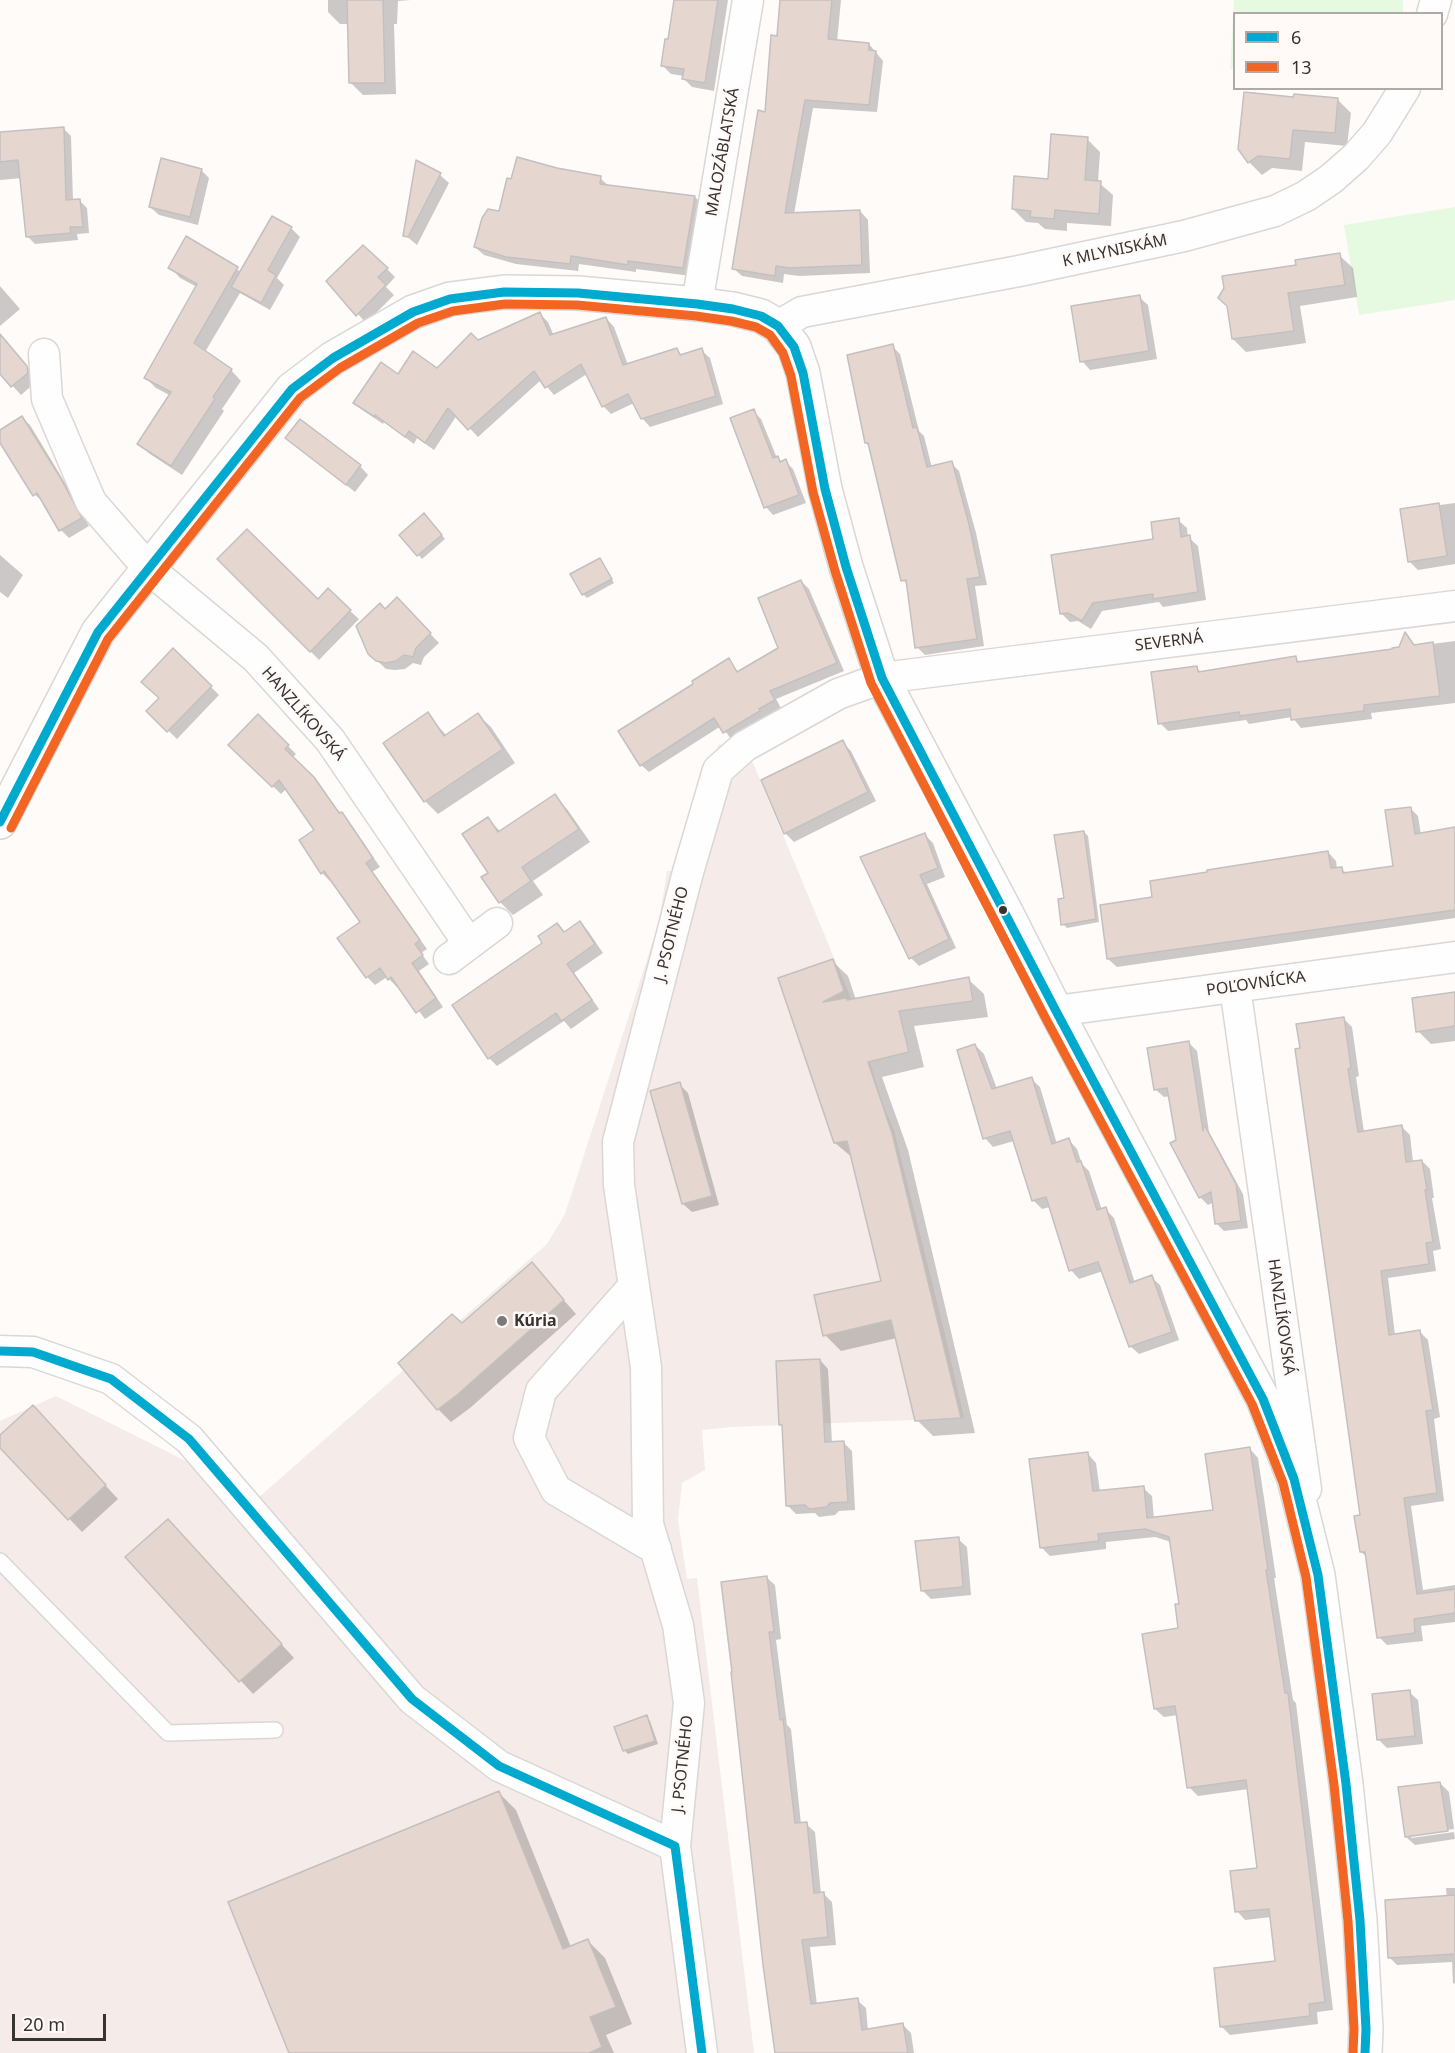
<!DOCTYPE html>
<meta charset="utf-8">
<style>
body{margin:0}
#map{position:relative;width:1455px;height:2053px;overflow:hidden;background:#fefbf9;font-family:"Noto Sans",sans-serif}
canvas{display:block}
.legend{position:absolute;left:1233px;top:12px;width:210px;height:78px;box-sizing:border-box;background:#fffaf8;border:2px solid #afaaa8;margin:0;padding:8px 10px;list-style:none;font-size:18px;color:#373331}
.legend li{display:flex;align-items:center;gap:12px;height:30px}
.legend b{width:30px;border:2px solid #afaaa8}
.scale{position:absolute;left:12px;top:2014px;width:94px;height:27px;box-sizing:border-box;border:3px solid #373331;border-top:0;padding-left:8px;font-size:18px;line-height:21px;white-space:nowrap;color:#373331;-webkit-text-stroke:4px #fffaf8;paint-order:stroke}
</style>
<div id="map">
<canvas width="1455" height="2053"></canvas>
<ul class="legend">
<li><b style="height:8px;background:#00a9ce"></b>6</li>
<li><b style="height:8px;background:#f26522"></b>13</li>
</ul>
<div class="scale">20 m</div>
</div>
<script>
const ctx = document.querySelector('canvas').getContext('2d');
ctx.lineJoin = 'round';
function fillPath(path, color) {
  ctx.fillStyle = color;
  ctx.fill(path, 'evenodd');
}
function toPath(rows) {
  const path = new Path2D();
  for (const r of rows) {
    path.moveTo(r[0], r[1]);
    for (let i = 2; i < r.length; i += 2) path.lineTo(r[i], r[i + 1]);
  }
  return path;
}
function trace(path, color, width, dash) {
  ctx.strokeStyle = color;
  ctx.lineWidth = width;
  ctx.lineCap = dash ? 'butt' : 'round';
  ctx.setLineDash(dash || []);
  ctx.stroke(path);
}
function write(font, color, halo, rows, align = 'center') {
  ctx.font = font + ' "Noto Sans",sans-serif';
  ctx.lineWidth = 5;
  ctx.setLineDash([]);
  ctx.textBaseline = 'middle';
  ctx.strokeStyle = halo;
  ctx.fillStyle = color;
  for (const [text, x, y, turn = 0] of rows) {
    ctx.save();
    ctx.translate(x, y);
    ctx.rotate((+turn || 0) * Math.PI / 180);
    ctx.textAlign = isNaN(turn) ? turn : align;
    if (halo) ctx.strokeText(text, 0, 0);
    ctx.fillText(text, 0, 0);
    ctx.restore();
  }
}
const built = toPath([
 [719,744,753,763,850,996,883,1105,894,1130,945,1334,964,1418,732,1427,702,1430,705,1470,682,1483,678,1520,687,1579,697,1578,754,2053,0,2053,0,1421,56,1396,188,1462,250,1505,547,1244,565,1214,659,922,667,871,672,871]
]);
const green = toPath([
 [1234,0,1403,0,1403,13,1234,14,1234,69,1230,69],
 [1455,207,1455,300,1359,315,1344,225]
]);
const shadow = toPath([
 [328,0,411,0,398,1,397,24,394,24,396,94,363,95,351,83,349,24,340,24,328,12],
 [676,0,728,0,714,91,692,87,684,79,684,76,671,74,662,65,669,41],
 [781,0,841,0,837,42,869,44,883,61,877,112,813,108,794,214,860,211,868,220,870,273,799,276,784,274,783,283,742,276,733,268,767,113],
 [1294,99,1338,100,1351,113,1347,146,1305,142,1302,171,1272,168,1262,175,1249,162],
 [64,129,71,136,73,201,79,200,87,208,89,233,77,234,78,240,35,244,27,236,22,178,0,180,0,133],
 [1087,139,1100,152,1098,182,1113,195,1111,226,1067,223,1067,231,1045,229,1038,223,1026,222,1013,209,1049,180],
 [417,163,440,175,449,183,417,245,405,235],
 [201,170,209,178,198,225,159,215,150,207],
 [600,178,609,186,695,197,703,205,691,276,636,269,636,272,579,264,578,271,516,264,484,255,475,247,500,213],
 [291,228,300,237,277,278,284,285,270,310,240,293,205,352,231,370,241,381,222,409,224,411,182,475,150,454,139,444,171,396,156,388,145,377,197,287,180,278,170,267,186,238,241,272],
 [1339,255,1353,268,1357,297,1300,306,1306,343,1246,352,1233,339,1297,266],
 [387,269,395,277,386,287,394,295,366,323,328,281],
 [0,286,20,309,0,326],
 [1139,297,1148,305,1157,359,1090,370,1082,361],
 [540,314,548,322,554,336,606,318,614,327,628,365,677,350,682,355,701,350,710,358,723,404,650,427,642,418,634,403,611,414,603,406,587,374,554,395,541,380,478,437,457,415,434,450,417,438,414,444,384,422,383,424,364,411,355,403,398,376,437,370,478,341],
 [0,334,35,376,36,382,21,395,0,372],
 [892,346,900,354,919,431,924,436,932,468,951,463,959,471,976,533,987,585,975,586,984,646,925,655,917,647,908,585,903,580,870,447,866,443],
 [753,411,761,419,777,458,782,462,785,461,793,469,806,503,773,515,766,507,732,419],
 [22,418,30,425,67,486,89,526,69,538,61,530,44,502,35,495,0,441,0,432],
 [287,438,360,466,368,475,355,492],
 [1455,503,1455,564,1418,570,1409,561,1402,510],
 [428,519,445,539,422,559,401,535],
 [1178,520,1187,528,1188,537,1198,546,1206,600,1163,607,1159,602,1102,611,1091,629,1078,621,1070,622,1061,613],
 [0,555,23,575,8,598,0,592],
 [219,559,318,601,328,591,359,619,319,660],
 [600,560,614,583,587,598,583,594],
 [801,581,809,589,844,671,776,699,781,708,732,740,721,726,649,772,641,765,695,684,729,660,739,673,780,648],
 [397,599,439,643,424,657,421,665,413,663,405,669,395,670,386,669,369,653,385,611],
 [1406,635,1416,646,1455,641,1455,703,1371,713,1372,719,1301,728,1292,717,1249,724,1246,720,1168,731,1160,723,1197,668,1202,673,1296,658,1300,663,1400,648],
 [174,650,219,695,177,739,148,711,161,699],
 [427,714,447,736,478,715,491,727,515,763,438,814,425,801],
 [258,716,296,754,292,758,321,787,341,814,349,822,380,867,372,872,427,949,421,953,429,964,419,971,443,1007,425,1019,399,985,397,987,387,977,375,985,367,977,362,923,332,880,330,881,322,873,316,830,287,788,281,794,230,745],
 [842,742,851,751,876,801,794,842,785,833],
 [554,796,567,809,590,842,533,881,543,895,513,915,500,902,488,819,501,832],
 [1410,808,1418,816,1421,835,1455,829,1455,918,1117,967,1108,959,1154,898,1328,852,1336,861,1337,869,1342,869,1347,874,1395,867],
 [1084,832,1088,836,1099,922,1067,928,1063,924,1065,899],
 [925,835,933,843,945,877,927,884,956,948,919,966,911,958,862,858],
 [580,923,588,931,603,953,574,973,599,1009,571,1029,564,1021,497,1066,489,1058,544,943,557,925,565,933],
 [832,961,848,976,856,1000,968,979,984,994,988,1017,914,1026,924,1067,882,1077,908,1150,975,1433,933,1436,917,1420,897,1338,841,1351,825,1335,883,1282,853,1158,835,1143,780,979],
 [1455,994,1455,1041,1431,1044,1418,1031],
 [1344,1019,1352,1027,1359,1076,1356,1077,1364,1132,1402,1127,1410,1135,1413,1162,1422,1161,1430,1169,1434,1198,1432,1198,1441,1249,1433,1251,1436,1271,1388,1278,1395,1335,1420,1332,1428,1340,1440,1417,1434,1419,1444,1501,1411,1506,1423,1590,1455,1585,1455,1622,1421,1626,1423,1641,1387,1645,1379,1637,1368,1558,1361,1552],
 [1189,1043,1197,1051,1209,1132,1243,1194,1248,1228,1224,1231,1216,1223,1214,1202,1208,1205,1200,1197,1178,1141,1170,1096,1164,1097,1155,1089],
 [975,1045,984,1054,997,1089,1031,1079,1040,1087,1057,1144,1069,1140,1077,1149,1082,1164,1089,1171,1102,1210,1105,1209,1114,1218,1135,1283,1151,1277,1160,1285,1179,1340,1139,1354,1130,1346,1103,1271,1079,1279,1071,1270,1050,1207,1042,1209,1034,1201,1014,1141,993,1147,985,1138],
 [679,1084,688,1093,719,1205,692,1212,683,1204,652,1092],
 [532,1264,576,1314,470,1408,451,1422,438,1409,462,1325],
 [820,1360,828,1369,832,1443,843,1442,852,1451,855,1510,839,1511,835,1515,819,1517,815,1513,796,1514,788,1506,783,1428,781,1425],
 [45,1420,118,1499,82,1532,0,1446,0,1437],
 [1250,1449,1258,1458,1276,1578,1274,1578,1293,1700,1296,1703,1333,2010,1317,2012,1318,2024,1230,2035,1221,2026,1277,1962,1272,1917,1245,1920,1237,1911,1258,1870,1249,1789,1198,1796,1189,1787,1178,1715,1164,1717,1155,1709,1179,1629,1181,1605,1171,1542,1155,1537,1106,1542,1106,1549,1050,1556,1041,1547,1088,1454,1096,1463,1100,1492,1143,1488,1152,1496,1154,1519,1214,1511],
 [181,1534,294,1658,253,1694,127,1557],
 [958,1539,967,1547,971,1595,931,1599,922,1590],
 [766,1577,775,1585,781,1639,776,1640,787,1725,791,1729,801,1824,806,1824,815,1832,821,1894,823,1893,832,1902,836,1945,810,1947,817,2005,857,2000,866,2008,868,2031,903,2025,911,2033,914,2053,776,2053],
 [1409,1692,1418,1700,1423,1744,1387,1748,1378,1739],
 [646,1717,650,1721,658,1744,628,1754,624,1750],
 [1440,1783,1449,1792,1454,1829,1411,1835,1411,1838,1454,1832,1455,1839,1415,1845,1406,1837],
 [499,1793,516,1810,571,1947,588,1941,605,1958,632,2024,606,2035,614,2053,291,2053],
 [1446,1888,1455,1888,1455,1984,1453,1983,1452,1962,1397,1965,1389,1957,1447,1898]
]);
const building = toPath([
 [347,0,383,0,385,83,349,83,347,0],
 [674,0,718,0,705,83,682,79,684,69,661,66,665,39,668,39,674,0],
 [780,0,832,0,828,39,869,43,869,50,876,51,869,105,805,100,785,213,860,210,862,265,789,268,776,266,775,276,732,269,758,110,765,112,771,35,777,36,780,0],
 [1244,92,1293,97,1294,94,1338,98,1335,133,1293,130,1290,159,1258,156,1248,163,1238,149,1244,92],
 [64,127,66,200,80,199,83,227,70,227,71,233,26,237,18,160,0,162,0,132,64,127],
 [1051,134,1088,137,1085,180,1101,181,1099,214,1055,210,1054,219,1030,217,1031,211,1012,209,1014,176,1048,179,1051,134],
 [517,157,557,168,601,176,600,184,695,196,683,268,628,261,628,265,571,256,570,264,506,257,474,247,482,218,488,209,499,211,507,178,511,179,517,157],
 [161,158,202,169,190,217,149,207,161,158],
 [416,160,441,173,408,237,403,236,416,160],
 [272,216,292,227,268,270,276,275,261,303,231,287,272,216],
 [186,236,238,267,194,343,232,369,213,397,215,399,171,466,137,444,171,392,144,378,197,284,168,268,186,236],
 [363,245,388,268,378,277,386,285,356,316,326,281,363,245],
 [1340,253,1345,285,1288,293,1294,331,1232,339,1227,306,1218,298,1224,288,1222,276,1296,265,1295,260,1340,253],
 [1140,295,1149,351,1080,362,1071,306,1140,295],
 [540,312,550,335,606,317,623,365,677,348,680,355,702,348,716,396,641,419,628,394,602,407,581,364,545,388,534,371,468,430,448,408,425,443,409,431,405,437,375,415,375,417,353,403,381,362,398,374,413,351,437,368,471,333,478,340,540,312],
 [0,334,27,366,28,373,11,387,0,374,0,334],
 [893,344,913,428,917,427,927,467,952,461,969,524,980,577,967,579,977,639,915,648,906,580,901,581,868,443,865,443,847,355,893,344],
 [754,409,773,458,778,456,780,462,786,459,799,495,764,508,730,418,754,409],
 [22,416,60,477,82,518,59,531,37,493,33,496,0,443,0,430,22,416],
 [300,419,361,465,346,485,285,438,300,419],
 [1439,503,1447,556,1408,562,1400,509,1439,503],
 [424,513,442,535,417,556,399,535,424,513],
 [1179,518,1181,537,1190,535,1198,592,1153,599,1153,594,1093,603,1082,621,1068,613,1060,614,1051,555,1153,539,1151,522,1179,518],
 [247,529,318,599,328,588,351,610,310,652,217,559,247,529],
 [600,558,612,579,582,595,570,574,600,558],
 [801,580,837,663,770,691,775,700,759,709,760,711,723,733,714,718,640,766,618,731,693,684,692,681,729,658,737,672,778,648,758,598,801,580],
 [397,597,431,633,416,648,413,657,404,655,396,661,386,663,376,661,368,654,356,626,380,603,385,609,397,597],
 [1405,632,1414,645,1433,642,1440,696,1364,705,1364,711,1291,720,1290,709,1240,716,1239,712,1158,724,1151,672,1197,666,1198,672,1296,656,1297,662,1392,649,1392,648,1399,647,1405,632],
 [173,648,212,686,167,732,146,711,159,698,141,682,173,648],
 [428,712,444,736,478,713,503,749,424,802,383,743,428,712],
 [258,714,289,745,285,749,314,777,339,813,342,812,373,858,366,863,420,940,415,944,423,955,412,963,436,998,416,1013,391,977,388,980,380,968,366,978,337,938,360,922,324,871,321,874,299,840,314,830,279,780,272,787,228,745,258,714],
 [843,740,868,792,784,834,761,780,843,740],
 [555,794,579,829,522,867,531,881,499,903,481,877,488,873,462,834,488,817,498,832,555,794],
 [1411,807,1415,834,1455,827,1455,910,1107,959,1100,905,1152,897,1150,881,1207,872,1207,870,1328,851,1331,868,1342,867,1343,873,1393,866,1385,810,1411,807],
 [1084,831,1096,919,1061,925,1058,899,1064,898,1054,835,1084,831],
 [925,833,938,868,920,875,949,939,909,959,860,857,925,833],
 [580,921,595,944,567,964,592,1000,561,1021,556,1013,488,1059,452,1005,542,943,538,936,557,923,564,932,580,921],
 [833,959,844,991,823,1002,846,998,847,1000,969,977,973,1001,899,1011,909,1052,868,1062,892,1133,961,1418,915,1421,891,1320,823,1336,814,1295,881,1281,847,1141,834,1143,778,978,833,959],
 [1455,992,1455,1026,1416,1032,1412,998,1455,992],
 [1344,1017,1351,1068,1348,1069,1358,1132,1402,1125,1406,1162,1422,1160,1427,1190,1425,1190,1433,1242,1426,1243,1429,1264,1381,1271,1389,1335,1420,1330,1433,1410,1426,1411,1437,1493,1404,1498,1417,1594,1455,1589,1455,1613,1414,1619,1415,1633,1377,1638,1365,1552,1360,1552,1354,1516,1360,1515,1295,1049,1300,1048,1296,1024,1344,1017],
 [1189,1041,1203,1131,1203,1127,1205,1126,1236,1184,1241,1221,1215,1224,1211,1192,1199,1198,1170,1143,1176,1140,1167,1088,1154,1090,1147,1048,1189,1041],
 [975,1044,992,1089,1032,1077,1052,1144,1069,1138,1077,1162,1081,1161,1097,1210,1106,1207,1130,1283,1152,1275,1172,1332,1129,1347,1098,1262,1069,1271,1046,1197,1032,1201,1010,1131,983,1139,957,1050,975,1044],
 [680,1082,712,1196,682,1204,650,1091,680,1082],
 [532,1262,564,1300,457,1395,437,1410,398,1363,452,1314,462,1323,532,1262],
 [820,1359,825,1442,844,1441,848,1502,830,1503,827,1507,809,1509,805,1505,786,1506,782,1425,779,1425,776,1361,820,1359],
 [33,1405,106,1485,68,1520,0,1448,0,1435,33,1405],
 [1250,1447,1268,1570,1266,1570,1285,1693,1288,1693,1325,2002,1309,2004,1310,2016,1220,2027,1214,1968,1275,1961,1269,1909,1235,1912,1230,1871,1257,1868,1246,1780,1187,1788,1175,1706,1154,1709,1142,1634,1178,1628,1175,1604,1179,1604,1169,1537,1145,1529,1098,1534,1099,1541,1040,1548,1029,1459,1088,1452,1093,1491,1144,1486,1147,1518,1213,1510,1205,1454,1250,1447],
 [168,1519,282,1644,239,1682,125,1557,168,1519],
 [959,1537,963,1587,921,1591,915,1541,959,1537],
 [767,1576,774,1632,769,1632,780,1720,783,1719,795,1823,807,1822,814,1893,824,1892,828,1937,802,1940,811,2004,858,1998,862,2030,903,2023,908,2053,775,2053,763,1965,731,1672,732,1672,721,1582,767,1576],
 [1410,1690,1415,1736,1377,1740,1372,1694,1410,1690],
 [647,1715,655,1741,623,1751,614,1727,647,1715],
 [1440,1782,1448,1831,1405,1837,1398,1787,1440,1782],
 [499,1791,563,1949,588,1939,616,2007,590,2017,602,2047,589,2053,289,2053,228,1902,499,1791],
 [1455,1895,1455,1954,1388,1958,1385,1900,1455,1895]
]);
const lane = toPath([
 [0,1561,168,1733,275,1730]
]);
const street = toPath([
 [1432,14,1436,0],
 [697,304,748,0],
 [778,326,802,312,1019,271,1184,236,1275,211,1306,196,1331,179,1356,157,1377,133,1405,88],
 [44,354,47,399,91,502,149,569,256,658,330,740,469,944],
 [449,959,497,923],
 [1235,987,1306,1489],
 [1056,1011,1455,957],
 [633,1287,541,1391,529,1438,556,1490,656,1549],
 [0,1351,33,1352,111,1379,189,1439,412,1699,499,1766,675,1846],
 [702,2053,675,1846,689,1703,678,1625,648,1524,646,1367,619,1185,618,1142,688,872,718,770,745,746,838,694,882,678,1455,606]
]);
const secondary = toPath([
 [0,822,98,632,292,389,333,358,413,312,450,299,504,292,578,293,697,304,733,309,761,316,778,326,794,347,803,373,825,489,846,567,882,678,1007,914,1056,1011,1263,1399,1294,1479,1318,1575,1346,1784,1360,1920,1366,2029,1365,2053]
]);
const bus1 = toPath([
 [0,822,98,632,292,389,333,358,413,312,450,299,504,292,578,293,697,304,733,309,761,316,778,326,794,347,803,373,825,489,846,567,882,678,1056,1011,1263,1399,1294,1479,1318,1575,1346,1784,1360,1920,1366,2029,1365,2053],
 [0,1351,33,1352,111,1379,189,1439,412,1699,499,1766,675,1846,702,2053]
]);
const bus2 = toPath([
 [11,828,108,639,300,398,340,368,418,323,453,311,505,304,577,305,696,316,731,321,756,327,770,335,783,353,791,376,813,492,835,571,871,683,1045,1017,1252,1404,1283,1483,1306,1577,1334,1785,1348,1921,1354,2029,1353,2053]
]);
const markers = [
 [1003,910,5,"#373331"],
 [502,1321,6,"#7d7977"]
];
const streetNames = [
 ["MALOZÁBLATSKÁ",723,152,-80],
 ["K MLYNISKÁM",1115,251,-12],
 ["SEVERNÁ",1169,642,-7],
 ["HANZLÍKOVSKÁ",303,714,49],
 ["J. PSOTNÉHO",672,934,-76],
 ["POĽOVNÍCKA",1256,984,-8],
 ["HANZLÍKOVSKÁ",1281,1317,82],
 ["J. PSOTNÉHO",683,1764,-84]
];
const poiNames = [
 ["Kúria",514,1321]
];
fillPath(built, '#f5ebe8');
fillPath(green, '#e6f9e1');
fillPath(shadow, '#0003');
fillPath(building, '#e6d6d0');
trace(building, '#c3c0bf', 1.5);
trace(lane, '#dad7d5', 18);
trace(street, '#dad7d5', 33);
trace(secondary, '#dad7d5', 36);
trace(lane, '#fffefe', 15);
trace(street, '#fffefe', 30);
trace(secondary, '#fffefe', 33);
trace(bus1, '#00a9ce', 9);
trace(bus2, '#f26522', 9);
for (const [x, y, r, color] of markers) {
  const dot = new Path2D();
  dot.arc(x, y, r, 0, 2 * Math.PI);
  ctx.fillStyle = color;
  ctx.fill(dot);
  trace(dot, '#fffaf8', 2);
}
write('16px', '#373331', '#fffaf8', streetNames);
write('bold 16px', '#373331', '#fffaf8', poiNames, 'left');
</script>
